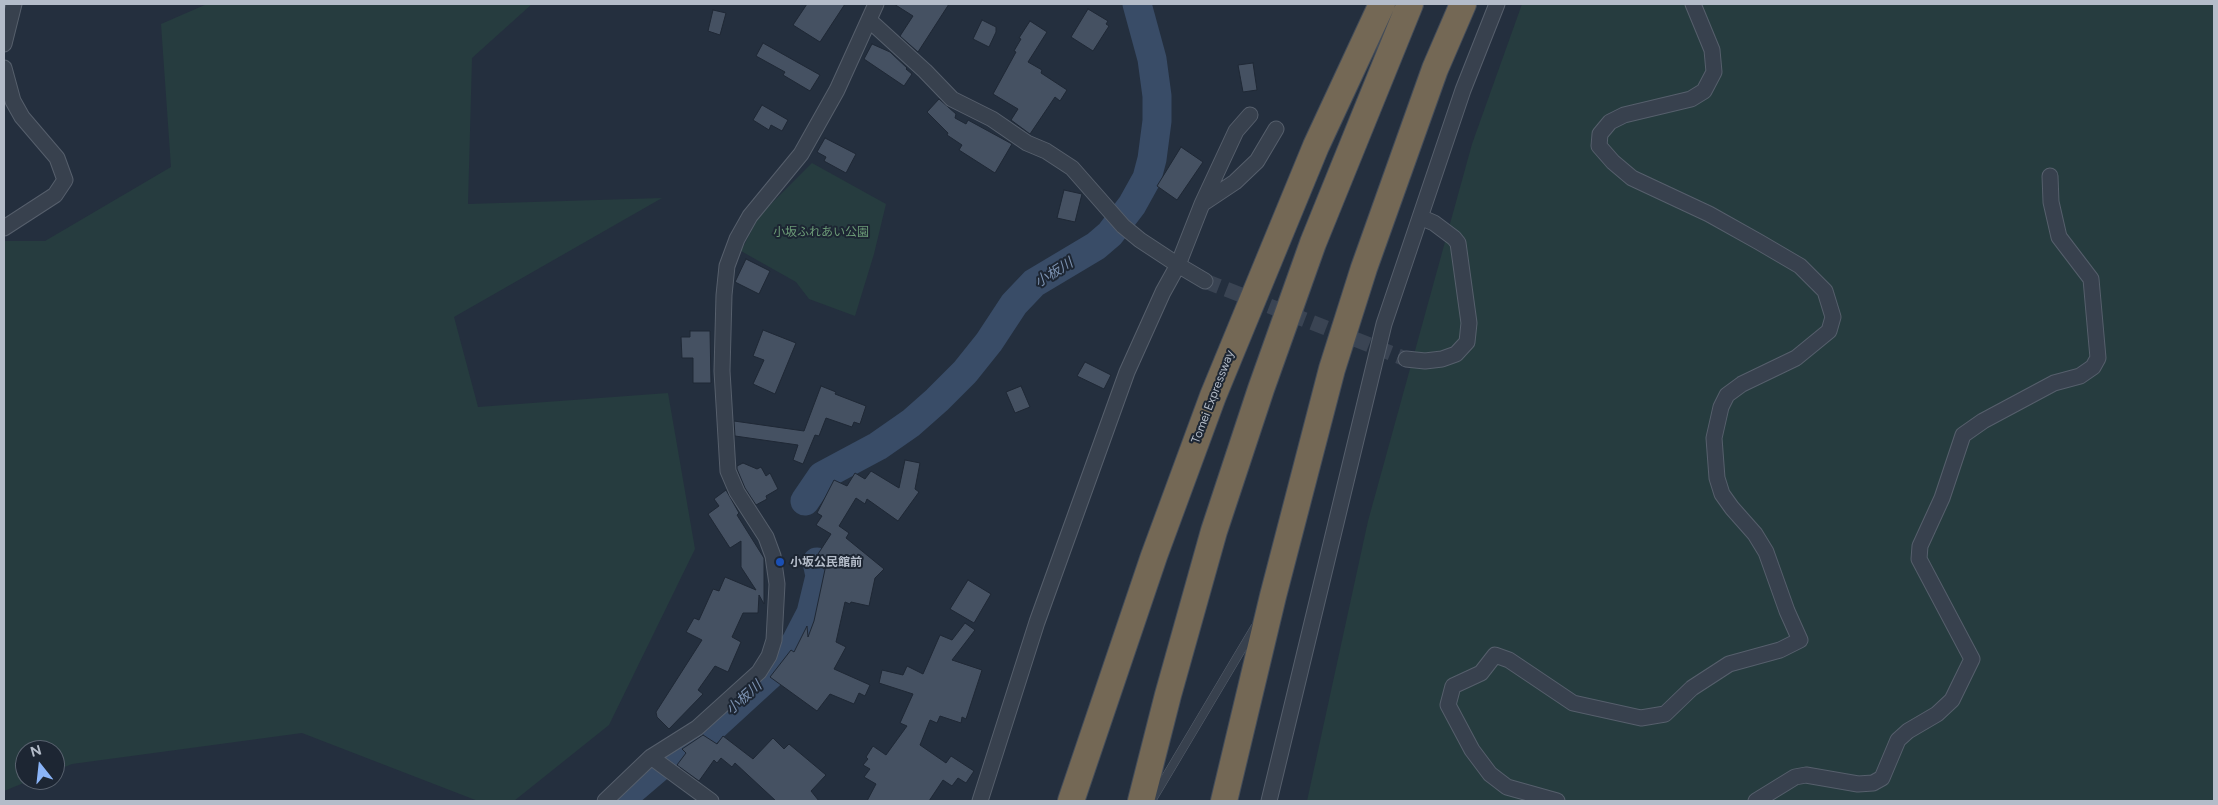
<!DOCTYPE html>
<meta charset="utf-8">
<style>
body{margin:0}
#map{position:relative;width:2218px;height:805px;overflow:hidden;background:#242f3e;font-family:Figtree,sans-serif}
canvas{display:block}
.frame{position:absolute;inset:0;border:5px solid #b4bcc9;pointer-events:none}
.north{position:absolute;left:15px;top:740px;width:50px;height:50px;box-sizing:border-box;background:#1d2633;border:1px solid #59626f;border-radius:50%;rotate:344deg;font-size:14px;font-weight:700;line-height:20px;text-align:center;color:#b4bcc9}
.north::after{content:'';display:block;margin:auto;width:18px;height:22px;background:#8ab4f8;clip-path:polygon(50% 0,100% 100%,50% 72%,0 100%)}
</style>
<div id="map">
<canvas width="2218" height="805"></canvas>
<div class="frame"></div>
<div class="north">N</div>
</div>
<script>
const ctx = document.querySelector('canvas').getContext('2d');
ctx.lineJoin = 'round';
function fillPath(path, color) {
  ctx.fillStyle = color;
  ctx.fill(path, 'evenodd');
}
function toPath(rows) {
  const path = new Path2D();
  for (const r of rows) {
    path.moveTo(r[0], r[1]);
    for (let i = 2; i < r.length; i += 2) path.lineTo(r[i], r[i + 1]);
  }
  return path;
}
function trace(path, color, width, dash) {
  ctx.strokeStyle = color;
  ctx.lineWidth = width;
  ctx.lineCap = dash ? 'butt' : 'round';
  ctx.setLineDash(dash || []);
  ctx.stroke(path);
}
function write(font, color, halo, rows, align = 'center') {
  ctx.font = font + ' Figtree,"Noto Sans JP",sans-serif';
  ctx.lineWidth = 4;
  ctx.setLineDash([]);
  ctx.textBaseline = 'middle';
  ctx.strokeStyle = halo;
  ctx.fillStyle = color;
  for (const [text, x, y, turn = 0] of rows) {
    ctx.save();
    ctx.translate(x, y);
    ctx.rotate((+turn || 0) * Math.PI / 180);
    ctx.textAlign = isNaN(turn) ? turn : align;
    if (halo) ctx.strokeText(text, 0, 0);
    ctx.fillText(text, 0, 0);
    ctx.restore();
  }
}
const green = toPath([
 [207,4,532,4,472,58,468,204,662,198,454,317,478,407,668,393,695,549,609,725,514,801,478,801,302,733,72,764,55,771,55,750,25,750,25,780,31,780,4,791,4,241,45,241,171,167,161,24],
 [1522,4,2214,4,2214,801,1307,801,1368,521,1472,144],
 [812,163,886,204,874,254,855,316,809,299,796,282,741,251,759,216]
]);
const river = toPath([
 [805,501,822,476,878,446,911,423,937,400,965,372,989,342,1014,304,1034,283,1096,246,1110,234,1132,205,1147,178,1152,159,1157,121,1157,96,1152,59,1137,4],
 [619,801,673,755,703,736,774,671,796,642,811,613,820,576,817,562]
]);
const building = toPath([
 [807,4,845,4,820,42,793,25,807,4],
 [894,4,949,4,918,52,900,36,913,16,894,4],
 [1088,9,1108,21,1106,24,1109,26,1093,51,1071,37,1088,9],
 [713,10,726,13,720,35,708,31,713,10],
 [982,20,996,27,996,32,989,47,973,39,982,20],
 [1030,21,1047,32,1028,62,1042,70,1041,73,1067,90,1060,101,1055,97,1030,134,1011,120,1018,109,993,94,1016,52,1014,51,1021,39,1019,38,1030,21],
 [763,43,820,75,810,91,783,75,785,72,756,56,763,43],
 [872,44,890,52,907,68,906,69,912,74,904,86,864,59,872,44],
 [1253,63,1257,90,1243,92,1238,65,1253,63],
 [939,99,956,114,955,118,966,124,968,120,1012,144,995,173,959,150,962,145,947,135,948,133,927,112,939,99],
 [762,105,788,120,782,131,771,125,769,130,753,120,762,105],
 [825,138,856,154,846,173,824,161,826,157,817,152,825,138],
 [1181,147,1203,162,1177,200,1157,186,1181,147],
 [1064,190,1082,194,1075,222,1057,218,1064,190],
 [746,259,770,271,759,294,735,282,746,259],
 [763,330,796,343,775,394,753,384,764,360,753,356,763,330],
 [690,331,710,331,711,383,693,383,693,358,682,358,681,337,690,337,690,331],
 [1085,362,1111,375,1104,389,1077,376,1085,362],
 [821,386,836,392,835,394,866,406,860,424,854,422,852,427,826,418,819,436,815,435,803,464,793,460,798,445,735,436,734,421,804,431,821,386],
 [1021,386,1030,407,1015,413,1006,392,1021,386],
 [905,460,920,463,915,489,919,492,898,521,867,499,865,504,856,498,839,526,849,533,846,538,884,569,875,578,869,606,851,602,850,604,845,602,836,642,846,647,834,669,870,685,865,696,859,693,854,704,830,694,817,711,770,677,791,650,794,652,807,626,808,637,814,621,827,560,818,554,831,534,816,525,822,516,817,513,834,480,847,486,855,473,865,479,871,471,899,488,905,460],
 [743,463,757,469,761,467,766,476,770,473,778,489,766,496,767,499,756,505,745,488,737,469,737,466,743,463],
 [726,490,739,513,737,515,764,558,764,604,759,595,758,613,743,613,732,637,741,642,728,672,715,666,698,690,703,694,669,729,657,717,656,712,702,640,686,632,694,618,699,620,713,589,719,591,725,577,756,590,741,567,741,541,730,548,708,514,719,506,714,499,726,490],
 [968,580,991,594,974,623,950,609,968,580],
 [965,623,975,630,952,660,982,670,966,719,962,717,961,723,940,716,937,723,930,720,920,745,946,763,951,756,974,771,966,783,958,778,952,786,943,780,929,801,867,801,876,784,864,777,870,769,863,765,868,759,866,757,873,746,886,755,907,726,900,723,913,694,879,683,882,670,903,675,907,666,923,674,940,635,952,640,965,623],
 [703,735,717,744,723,736,753,759,773,738,784,749,789,744,826,775,811,791,819,801,776,801,735,763,732,767,721,758,717,763,714,760,699,781,677,765,686,753,682,749,703,735]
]);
const streetTunnel = toPath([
 [1205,281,1406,359]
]);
const lane = toPath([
 [1152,800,1255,627]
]);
const street = toPath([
 [869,20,925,71,952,99,992,119,1027,143,1046,151,1072,168,1123,226,1140,240,1178,265,1163,292,1127,372,1037,622,980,801],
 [4,44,14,4],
 [4,68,13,101,22,117,57,158,65,180,55,195,4,228],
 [1202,204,1235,182,1257,161,1276,129],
 [1205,281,1178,265,1202,204,1236,131,1250,115],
 [1406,359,1425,361,1442,359,1456,354,1467,342,1469,323,1458,243,1454,238,1434,223,1420,217],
 [651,757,711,801],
 [605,801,651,757,697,728,759,672,769,656,774,640,777,584,773,556,766,537,737,492,728,471,722,371,724,295,727,266,737,239,750,216,801,154,837,90,876,4],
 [1269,801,1384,324,1463,90,1497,4],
 [1557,801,1507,787,1490,774,1472,750,1448,705,1453,686,1481,673,1495,655,1509,660,1573,703,1641,718,1665,714,1692,688,1729,664,1780,650,1800,640,1787,611,1766,552,1755,534,1732,508,1722,494,1717,478,1714,438,1721,407,1727,395,1742,384,1796,358,1829,331,1833,317,1825,291,1800,266,1759,242,1709,214,1632,178,1613,162,1599,146,1600,134,1610,122,1624,115,1691,99,1704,91,1714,72,1712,50,1693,4],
 [1756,801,1795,777,1806,775,1858,784,1873,783,1882,778,1898,740,1908,731,1937,714,1952,700,1972,659,1919,559,1920,546,1942,498,1963,435,1983,421,2054,383,2080,376,2093,367,2098,358,2091,279,2059,237,2051,202,2050,176]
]);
const highway = toPath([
 [1071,801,1154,556,1213,396,1316,146,1382,4],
 [1141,801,1168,695,1214,531,1261,389,1313,243,1410,4],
 [1224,801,1273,596,1332,369,1364,268,1435,69,1463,4]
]);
const markers = [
 [780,562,5,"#1a4fb4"]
];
const parkNames = [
 ["小坂ふれあい公園",821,232]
];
const streetNames = [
 ["Tomei Expressway",1213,397,-69]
];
const poiNames = [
 ["小坂公民館前",790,562]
];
const waterNames = [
 ["小板川",1054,273,-32],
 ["小板川",744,698,-42]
];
fillPath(green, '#263c3f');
trace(river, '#394c67', 29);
fillPath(building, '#455162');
trace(building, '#1f2835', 1);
trace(streetTunnel, '#3a4453', 15, [15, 8]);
trace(lane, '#565f6c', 9);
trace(street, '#565f6c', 17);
trace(highway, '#434c59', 28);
trace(lane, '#38414e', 8);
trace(street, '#38414e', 15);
trace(highway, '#746855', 26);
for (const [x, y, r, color] of markers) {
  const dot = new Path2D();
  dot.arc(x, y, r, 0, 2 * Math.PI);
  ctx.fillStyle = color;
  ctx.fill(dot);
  trace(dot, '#1d2633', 2);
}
write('12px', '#6b9a76', '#1d2633', parkNames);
write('12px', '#b4bcc9', '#1d2633', streetNames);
write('bold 12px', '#b4bcc9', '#1d2633', poiNames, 'left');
write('italic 14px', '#7c92b1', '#1d2633', waterNames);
</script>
